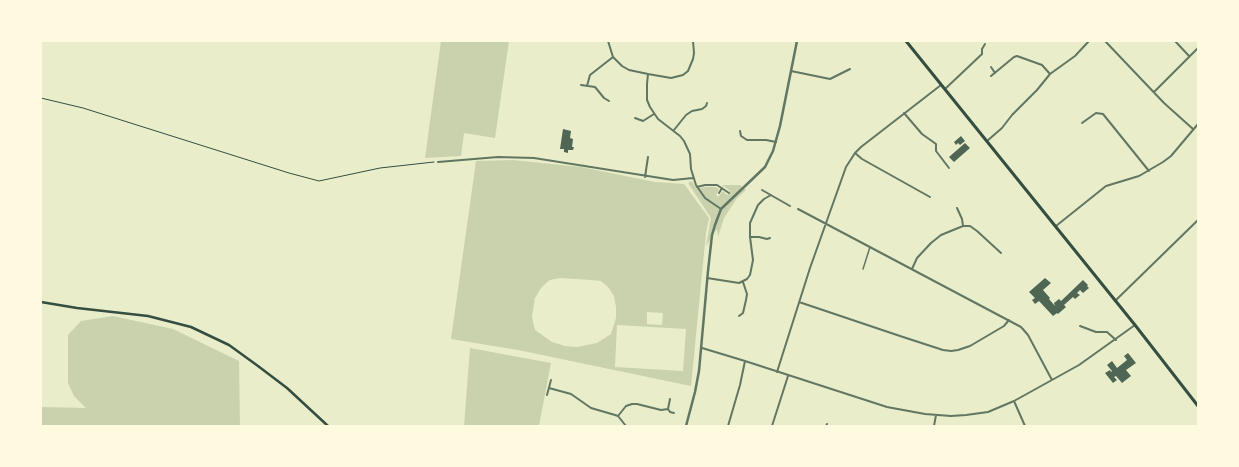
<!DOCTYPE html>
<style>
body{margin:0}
#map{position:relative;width:1239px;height:467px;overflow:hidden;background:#e9edc9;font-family:"Zilla Slab",serif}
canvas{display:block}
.frame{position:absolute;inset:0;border:42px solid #fefae0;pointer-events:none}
</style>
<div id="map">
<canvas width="1239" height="467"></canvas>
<div class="frame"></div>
</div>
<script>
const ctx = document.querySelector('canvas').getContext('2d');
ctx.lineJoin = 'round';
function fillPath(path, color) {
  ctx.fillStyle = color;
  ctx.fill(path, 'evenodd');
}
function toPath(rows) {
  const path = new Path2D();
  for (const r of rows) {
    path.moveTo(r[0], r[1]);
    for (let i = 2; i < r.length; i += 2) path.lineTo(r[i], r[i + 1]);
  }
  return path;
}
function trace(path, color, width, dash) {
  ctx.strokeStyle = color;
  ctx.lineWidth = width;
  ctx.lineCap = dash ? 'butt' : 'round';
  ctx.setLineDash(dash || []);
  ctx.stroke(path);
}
const green = toPath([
 [441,41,509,41,495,138,464,133,461,156,425,158],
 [513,160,581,167,655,182,684,184,709,218,706,233,691,386,518,350,451,339,476,161],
 [560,278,591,280,601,281,608,287,614,296,616,307,616,318,611,334,597,343,577,347,565,346,552,342,535,330,532,317,535,298,541,288,546,283,550,280],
 [647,312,663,313,662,325,647,324],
 [617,325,686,329,683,371,615,367],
 [692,181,697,189,705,187,716,187,719,189,716,195,718,197,723,191,727,195,730,191,722,185,740,185,746,190,737,198,724,218,718,237,717,229,706,246,711,218,688,183],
 [113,316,173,329,239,361,240,426,41,426,41,407,86,408,74,396,68,383,68,335,81,321],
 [470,348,551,363,539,426,464,426]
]);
const building = toPath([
 [563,129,571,131,570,138,573,139,572,147,574,147,573,150,568,150,568,153,564,152,564,149,560,149],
 [961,136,965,141,960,145,958,143,956,145,954,142],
 [965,143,970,148,954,162,949,157],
 [1045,278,1051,283,1043,290,1050,298,1049,299,1055,306,1054,303,1059,299,1061,301,1083,280,1088,285,1087,286,1089,288,1083,293,1080,290,1077,293,1080,295,1075,299,1073,297,1064,305,1066,307,1058,314,1057,313,1053,316,1039,301,1035,304,1032,300,1035,298,1029,292],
 [1128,353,1136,363,1126,370,1131,376,1122,383,1116,376,1114,377,1117,380,1113,383,1105,373,1110,370,1111,372,1112,371,1107,365,1112,361,1117,368,1127,360,1124,356]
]);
const path = toPath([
 [41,98,83,108,289,173,319,181,380,168,434,162]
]);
const pedestrian = toPath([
 [863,269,870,247]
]);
const minor = toPath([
 [608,41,613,57,622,66,629,70,648,74],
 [693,41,694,53,693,59,688,71,683,75,671,78,648,74,647,84,647,100,650,107,658,119,680,136,684,141,690,154,691,169,696,185,705,198,721,209],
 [1105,41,1164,103,1193,129],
 [1175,41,1189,56],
 [991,67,995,73],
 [791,71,830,79,850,69],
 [991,76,1014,57,1017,56,1042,65,1050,74],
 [581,85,595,87,604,98,609,101],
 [587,86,590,75,613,57],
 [945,89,982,54,982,49,985,44],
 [1154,92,1198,48],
 [904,113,922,134,936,144,936,151,949,168],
 [635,118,643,121,654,114],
 [1082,123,1096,113,1103,114,1149,171],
 [674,130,686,115,692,111,702,109,706,106,707,103],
 [740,131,741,136,747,140,766,140,776,142],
 [987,141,1002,128,1012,115,1037,90,1050,74,1075,56,1089,41],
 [855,153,862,159,930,197],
 [438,162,498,157,534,158,673,180,693,178],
 [645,177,648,157],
 [697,187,705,185,717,185,729,193],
 [762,190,790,206],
 [719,193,722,188],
 [957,208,962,219,963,226],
 [798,209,1021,327,1028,335,1052,380],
 [1056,226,1106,186,1139,176,1163,162,1171,156,1198,124],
 [750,237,759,237,767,239,770,238],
 [912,269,917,258,931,243,941,235,963,226,970,226,977,231,1001,253],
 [707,278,739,283,747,279,750,275,753,260,750,237,750,223,758,205,764,199,771,195],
 [1115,301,1198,220],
 [799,302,900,336,943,350,951,351,958,350,970,346,1004,326,1009,320],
 [739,316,743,313,746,300,747,294,743,282],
 [1080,326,1096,332,1107,332,1116,340],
 [702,348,745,361,887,407,925,414,951,416,966,415,988,412,1014,401,1079,365,1135,325],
 [777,372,810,268,846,167,855,153,861,147,941,85],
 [549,388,571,394,591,408,615,415,618,416,626,426],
 [547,395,551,380],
 [1014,401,1025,426],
 [668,409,670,399],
 [618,416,626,406,632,404,637,404,661,410,668,409,670,412,674,413],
 [728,426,740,385,745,361],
 [772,426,788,376],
 [826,426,827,424],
 [934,426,936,415]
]);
const tertiary = toPath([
 [686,426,695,392,699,371,708,271,712,235,715,225,721,209,765,167,773,151,780,126,797,41]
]);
const secondary = toPath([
 [41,302,77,308,148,316,191,327,229,345,258,366,287,388,328,426]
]);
const primary = toPath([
 [906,41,1135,325,1198,406]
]);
fillPath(green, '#cad2ad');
fillPath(building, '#4f6655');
trace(path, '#344e41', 1);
trace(pedestrian, '#617663', 1.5);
trace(minor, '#617663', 2);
trace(tertiary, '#617663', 2.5);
trace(secondary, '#344e41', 2.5);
trace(primary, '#344e41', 3);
</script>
